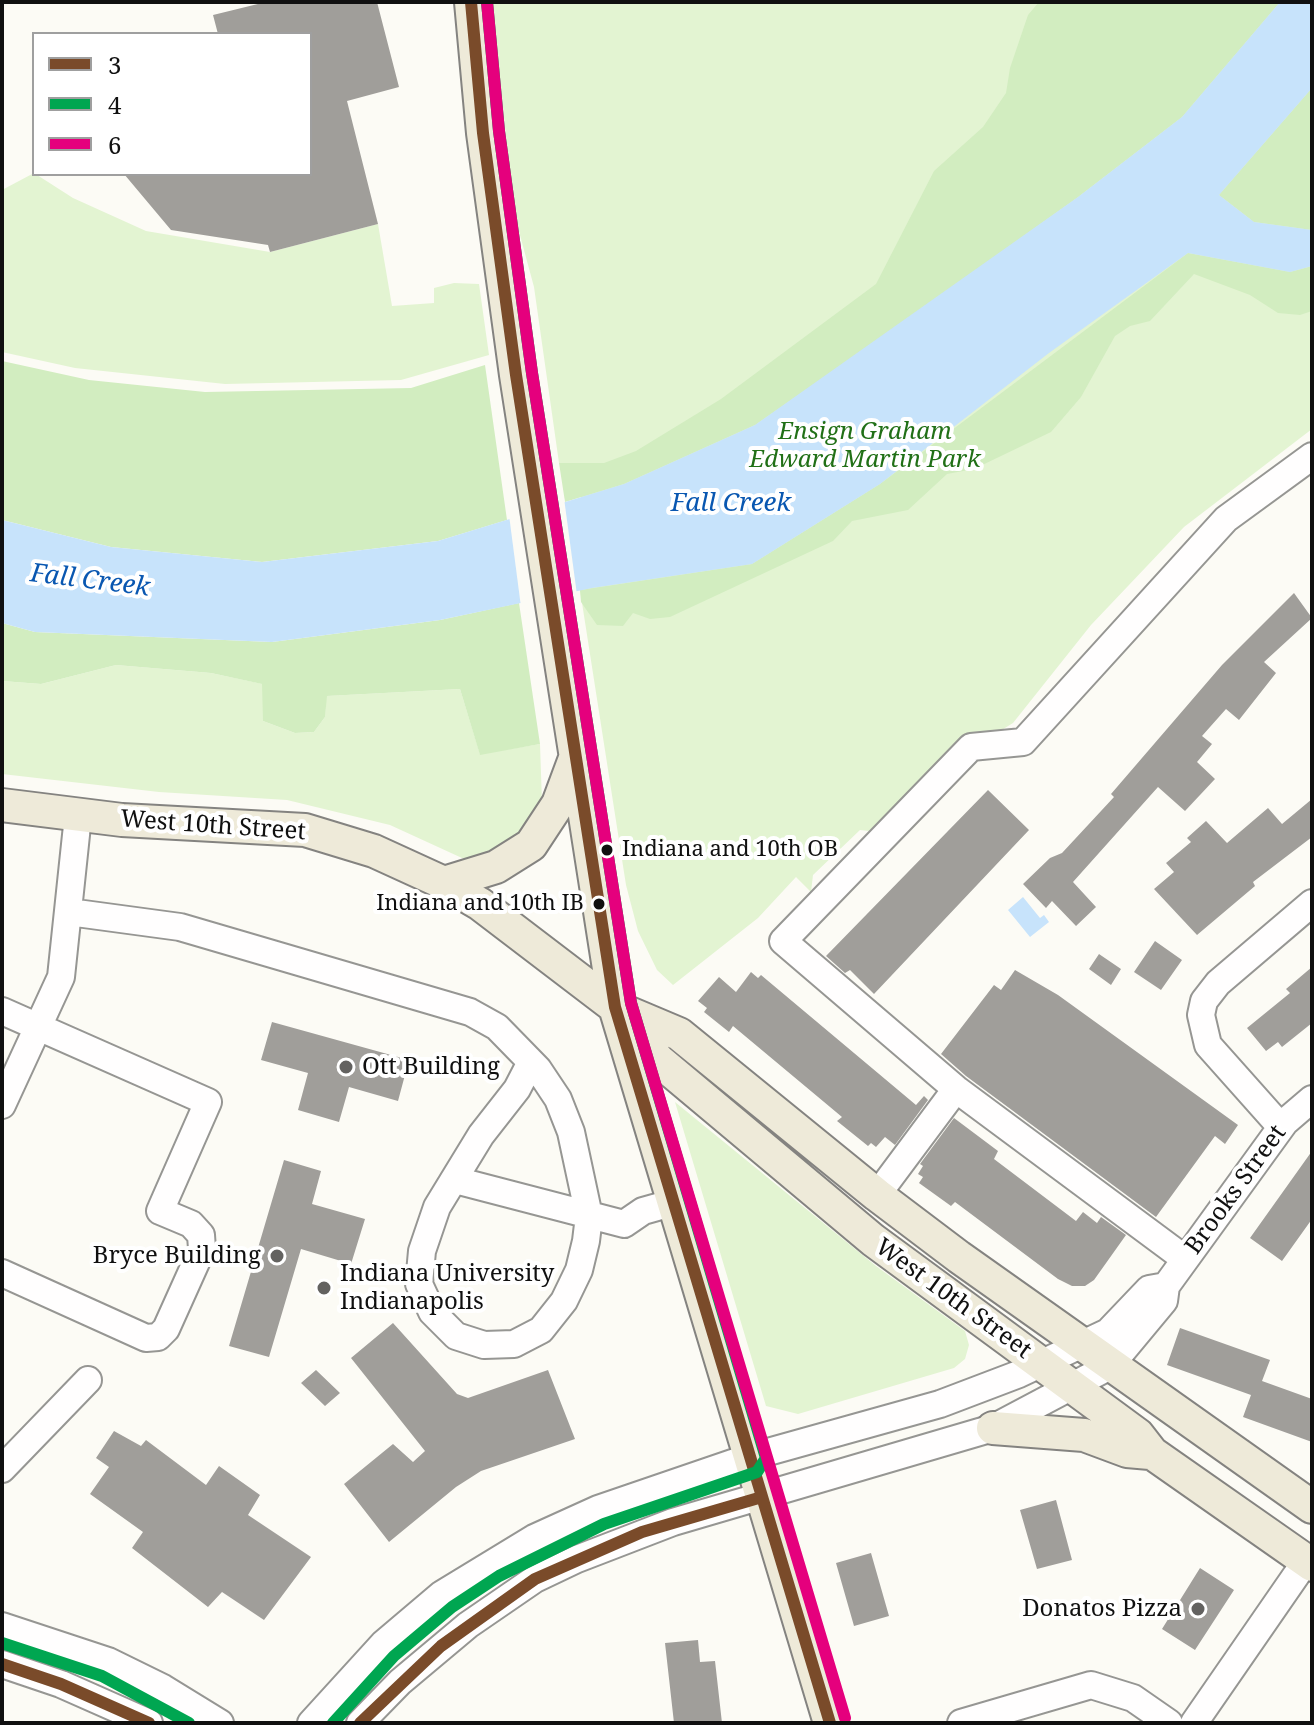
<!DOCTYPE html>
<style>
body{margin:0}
#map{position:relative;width:1314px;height:1725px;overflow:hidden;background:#fcfbf5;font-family:"Noto Serif",serif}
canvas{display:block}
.frame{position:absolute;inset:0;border:4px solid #101010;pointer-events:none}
.legend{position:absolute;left:32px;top:32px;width:280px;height:144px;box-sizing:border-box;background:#fff;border:2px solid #9f9f9f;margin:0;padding:10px 14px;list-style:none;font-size:24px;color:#101010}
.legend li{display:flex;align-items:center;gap:16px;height:40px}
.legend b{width:40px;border:2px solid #9f9f9f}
</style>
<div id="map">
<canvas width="1314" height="1725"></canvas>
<div class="frame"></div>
<ul class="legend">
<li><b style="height:10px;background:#7a4b2a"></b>3</li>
<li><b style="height:10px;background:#00a651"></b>4</li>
<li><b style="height:10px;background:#e5007d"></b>6</li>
</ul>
</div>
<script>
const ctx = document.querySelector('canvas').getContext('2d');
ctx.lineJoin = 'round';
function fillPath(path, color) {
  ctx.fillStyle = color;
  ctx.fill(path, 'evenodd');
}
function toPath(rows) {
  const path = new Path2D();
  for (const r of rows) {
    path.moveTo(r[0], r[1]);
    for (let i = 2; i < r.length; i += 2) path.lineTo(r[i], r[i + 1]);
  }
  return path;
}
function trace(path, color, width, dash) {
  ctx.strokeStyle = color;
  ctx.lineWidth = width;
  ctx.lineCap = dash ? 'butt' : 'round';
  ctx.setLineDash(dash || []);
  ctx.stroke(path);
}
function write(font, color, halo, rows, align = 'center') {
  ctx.font = font + ' "Noto Serif",serif';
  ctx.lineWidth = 8;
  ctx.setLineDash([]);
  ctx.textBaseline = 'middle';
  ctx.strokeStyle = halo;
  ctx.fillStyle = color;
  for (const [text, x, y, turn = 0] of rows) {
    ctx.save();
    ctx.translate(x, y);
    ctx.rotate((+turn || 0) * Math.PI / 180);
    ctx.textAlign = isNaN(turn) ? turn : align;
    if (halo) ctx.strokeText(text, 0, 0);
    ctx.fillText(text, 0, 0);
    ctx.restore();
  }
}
const green = toPath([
 [492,2,1312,2,1312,429,1184,527,1091,625,1013,723,1000,731,966,733,869,831,860,830,813,875,811,892,796,877,758,918,673,985,657,970,638,931,626,885,580,590,592,587,577,464,559,463,534,287,514,213],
 [34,173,73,198,146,231,270,252,378,224,392,306,434,303,434,288,454,283,479,284,489,355,401,380,225,384,75,368,2,352,2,190],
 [116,665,211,673,263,684,263,721,295,733,314,732,325,717,326,696,460,689,480,754,540,744,542,802,527,833,482,861,462,858,390,825,287,800,159,792,2,774,2,681,41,684],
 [675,1102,876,1266,965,1331,969,1345,965,1359,954,1368,798,1414,766,1406]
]);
const forest = toPath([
 [1039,2,1280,2,1182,117,1078,197,888,333,755,425,624,484,565,502,559,463,604,463,636,451,721,399,876,284,934,171,983,127,1006,93,1010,68,1028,15],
 [1312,88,1312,230,1254,222,1219,195],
 [1188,253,1290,272,1312,266,1312,311,1300,315,1278,313,1250,295,1194,274,1150,321,1130,326,1115,336,1081,397,1051,432,974,469,947,474,908,510,852,521,833,541,670,617,650,619,633,613,623,626,597,625,581,602,580,590,752,564,880,484],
 [2,361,89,380,205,392,411,388,485,365,507,520,438,541,262,562,111,547,2,520],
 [519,603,540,744,480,755,460,689,327,696,325,717,314,732,295,733,263,721,262,684,211,673,116,665,41,684,2,681,2,623,35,632,272,642,440,620]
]);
const water = toPath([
 [1280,2,1312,2,1312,88,1219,195,1254,222,1312,230,1312,266,1290,272,1188,253,1049,353,880,484,752,564,592,588,440,620,272,642,35,632,2,623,2,520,111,547,262,562,438,541,624,484,755,425,1078,197,1182,117],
 [1023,897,1040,918,1044,915,1049,922,1030,937,1008,910]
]);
const pier = toPath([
 [564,498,577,595,521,607,509,515]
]);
const building = toPath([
 [266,2,377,2,399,87,347,101,378,224,270,252,268,245,171,230,124,174,310,174,310,34,218,34,213,15],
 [1294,593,1312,618,1264,662,1276,673,1239,720,1226,709,1202,736,1212,744,1197,762,1215,779,1185,811,1158,787,1073,882,1096,907,1076,926,1052,901,1046,908,1023,884,1050,858,1062,853,1114,797,1111,794,1222,665],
 [988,790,1029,830,874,994,850,970,845,973,826,956],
 [1312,799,1312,837,1253,882,1255,886,1197,935,1154,889,1174,872,1166,863,1191,842,1187,838,1206,821,1227,843,1268,808,1282,824],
 [1155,941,1182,960,1161,990,1134,972],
 [1099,954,1121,969,1111,985,1089,969],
 [1312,967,1312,1023,1282,1047,1278,1042,1266,1051,1247,1028,1290,993,1286,989],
 [1015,970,1058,995,1238,1125,1225,1144,1215,1136,1156,1217,966,1076,941,1054,994,985,1001,990],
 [751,972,758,978,761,975,916,1105,924,1096,928,1100,895,1145,885,1137,876,1147,871,1143,868,1146,837,1121,842,1117,733,1026,729,1032,704,1012,707,1008,698,1001,719,977,736,992],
 [272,1022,409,1060,398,1101,349,1087,339,1122,298,1110,308,1073,261,1060],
 [954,1118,998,1151,994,1159,1076,1221,1083,1212,1097,1223,1101,1217,1126,1235,1094,1280,1085,1286,1072,1286,1058,1279,955,1202,951,1206,919,1183,923,1177,918,1174,923,1166,920,1164],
 [1312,1151,1312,1219,1282,1261,1250,1238],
 [284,1160,321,1171,312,1204,365,1219,351,1264,301,1249,269,1357,229,1346],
 [393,1323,457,1394,468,1398,548,1370,575,1439,481,1471,456,1487,389,1542,344,1484,393,1444,413,1462,425,1451,351,1358],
 [1180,1328,1270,1360,1262,1381,1312,1399,1312,1442,1243,1417,1251,1395,1167,1365],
 [316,1370,340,1393,325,1406,301,1383],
 [114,1431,141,1446,146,1440,206,1485,219,1466,260,1495,248,1515,311,1557,264,1620,222,1592,208,1607,132,1548,143,1532,90,1494,109,1467,96,1458],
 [1056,1500,1072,1560,1037,1569,1020,1510],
 [871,1553,889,1616,854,1626,836,1563],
 [1200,1568,1234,1590,1195,1650,1162,1629],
 [698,1640,700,1662,715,1661,722,1723,674,1723,665,1643]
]);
const minor = toPath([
 [69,912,180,927,470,1012,497,1027,538,1069,558,1099,571,1132,589,1216,586,1241,579,1270,564,1301,541,1330,514,1344,484,1345,456,1336,432,1312,419,1284,422,1251,437,1207,481,1135,517,1089,531,1062],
 [2,1011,208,1102,160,1211,191,1224,201,1235,202,1249,166,1329,158,1337,146,1338,2,1273],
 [2,1105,61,977,78,816],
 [1281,1127,1208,1045,1201,1015,1204,1001,1218,983,1312,903],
 [455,1180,624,1224,643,1211,675,1202],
 [877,1195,956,1089],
 [1185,1259,956,1089,783,941,971,747,1023,742,1226,519,1312,456],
 [2,1469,88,1380],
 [2,1626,108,1661,163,1688,220,1723],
 [2,1664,61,1684,149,1723],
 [311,1723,383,1644,442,1594,534,1538,598,1509,750,1457,940,1404,1019,1374,1108,1332,1149,1289,1166,1286],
 [360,1723,400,1682,468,1625,535,1579,577,1559,673,1522,993,1428,1110,1366,1164,1301,1166,1286,1285,1122,1312,1099],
 [961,1723,1091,1685,1133,1698,1169,1723],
 [1194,1723,1306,1561]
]);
const major = toPath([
 [471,2,483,133,516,375,615,1007,830,1723],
 [2,805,122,820,305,830,374,851,444,883,480,904,615,1007,679,1034,877,1195,959,1257,1312,1507],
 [444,883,496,867,531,845,558,804,574,761],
 [625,1019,658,1060,873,1240,1138,1435,1152,1453,1312,1565],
 [993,1428,1084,1435,1127,1451,1150,1453]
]);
const bus1 = toPath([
 [471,2,483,133,516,375,615,1007,830,1723],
 [2,1664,61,1684,149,1723],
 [360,1723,441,1646,535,1579,642,1532,762,1497]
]);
const bus2 = toPath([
 [2,1643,102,1676,189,1723],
 [333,1723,394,1656,452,1607,499,1576,604,1524,757,1472,766,1458,631,1003,532,373,499,131,487,2]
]);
const bus3 = toPath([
 [487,2,499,131,532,373,631,1003,845,1718]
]);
const markers = [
 [607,850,7,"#101010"],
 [599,904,7,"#101010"],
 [346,1067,8,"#636260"],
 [277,1256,8,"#636260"],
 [324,1288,8,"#636260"],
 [1198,1609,8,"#636260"]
];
const busNames = [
 ["Indiana and 10th OB",622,850],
 ["Indiana and 10th IB",584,904,"right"]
];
const parkNames = [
 ["Ensign Graham",865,432],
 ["Edward Martin Park",865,460]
];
const streetNames = [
 ["West 10th Street",213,826,4],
 ["Brooks Street",1236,1190,-54],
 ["West 10th Street",953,1299,36]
];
const poiNames = [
 ["Ott Building",362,1067],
 ["Bryce Building",261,1256,"right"],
 ["Indiana University",340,1274],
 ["Indianapolis",340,1302],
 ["Donatos Pizza",1182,1609,"right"]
];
const waterNames = [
 ["Fall Creek",731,504],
 ["Fall Creek",90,581,7]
];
fillPath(green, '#e3f4d2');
fillPath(forest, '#d2edc0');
fillPath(water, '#c7e3fb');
fillPath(pier, '#fcfbf5');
fillPath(building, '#a09e9a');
trace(minor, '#969693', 30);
trace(major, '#848380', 36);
trace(minor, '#fffefe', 26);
trace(major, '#eeead9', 32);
trace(bus1, '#7a4b2a', 12);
trace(bus2, '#00a651', 12);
trace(bus3, '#e5007d', 12);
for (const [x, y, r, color] of markers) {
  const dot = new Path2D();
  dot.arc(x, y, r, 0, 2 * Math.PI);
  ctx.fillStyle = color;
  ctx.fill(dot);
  trace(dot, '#fff', 3);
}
write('22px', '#101010', '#fff', busNames, 'left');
write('italic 24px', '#217017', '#fff', parkNames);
write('24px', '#101010', '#fff', streetNames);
write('24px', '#101010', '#fff', poiNames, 'left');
write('italic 26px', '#0957b1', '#fff', waterNames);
</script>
